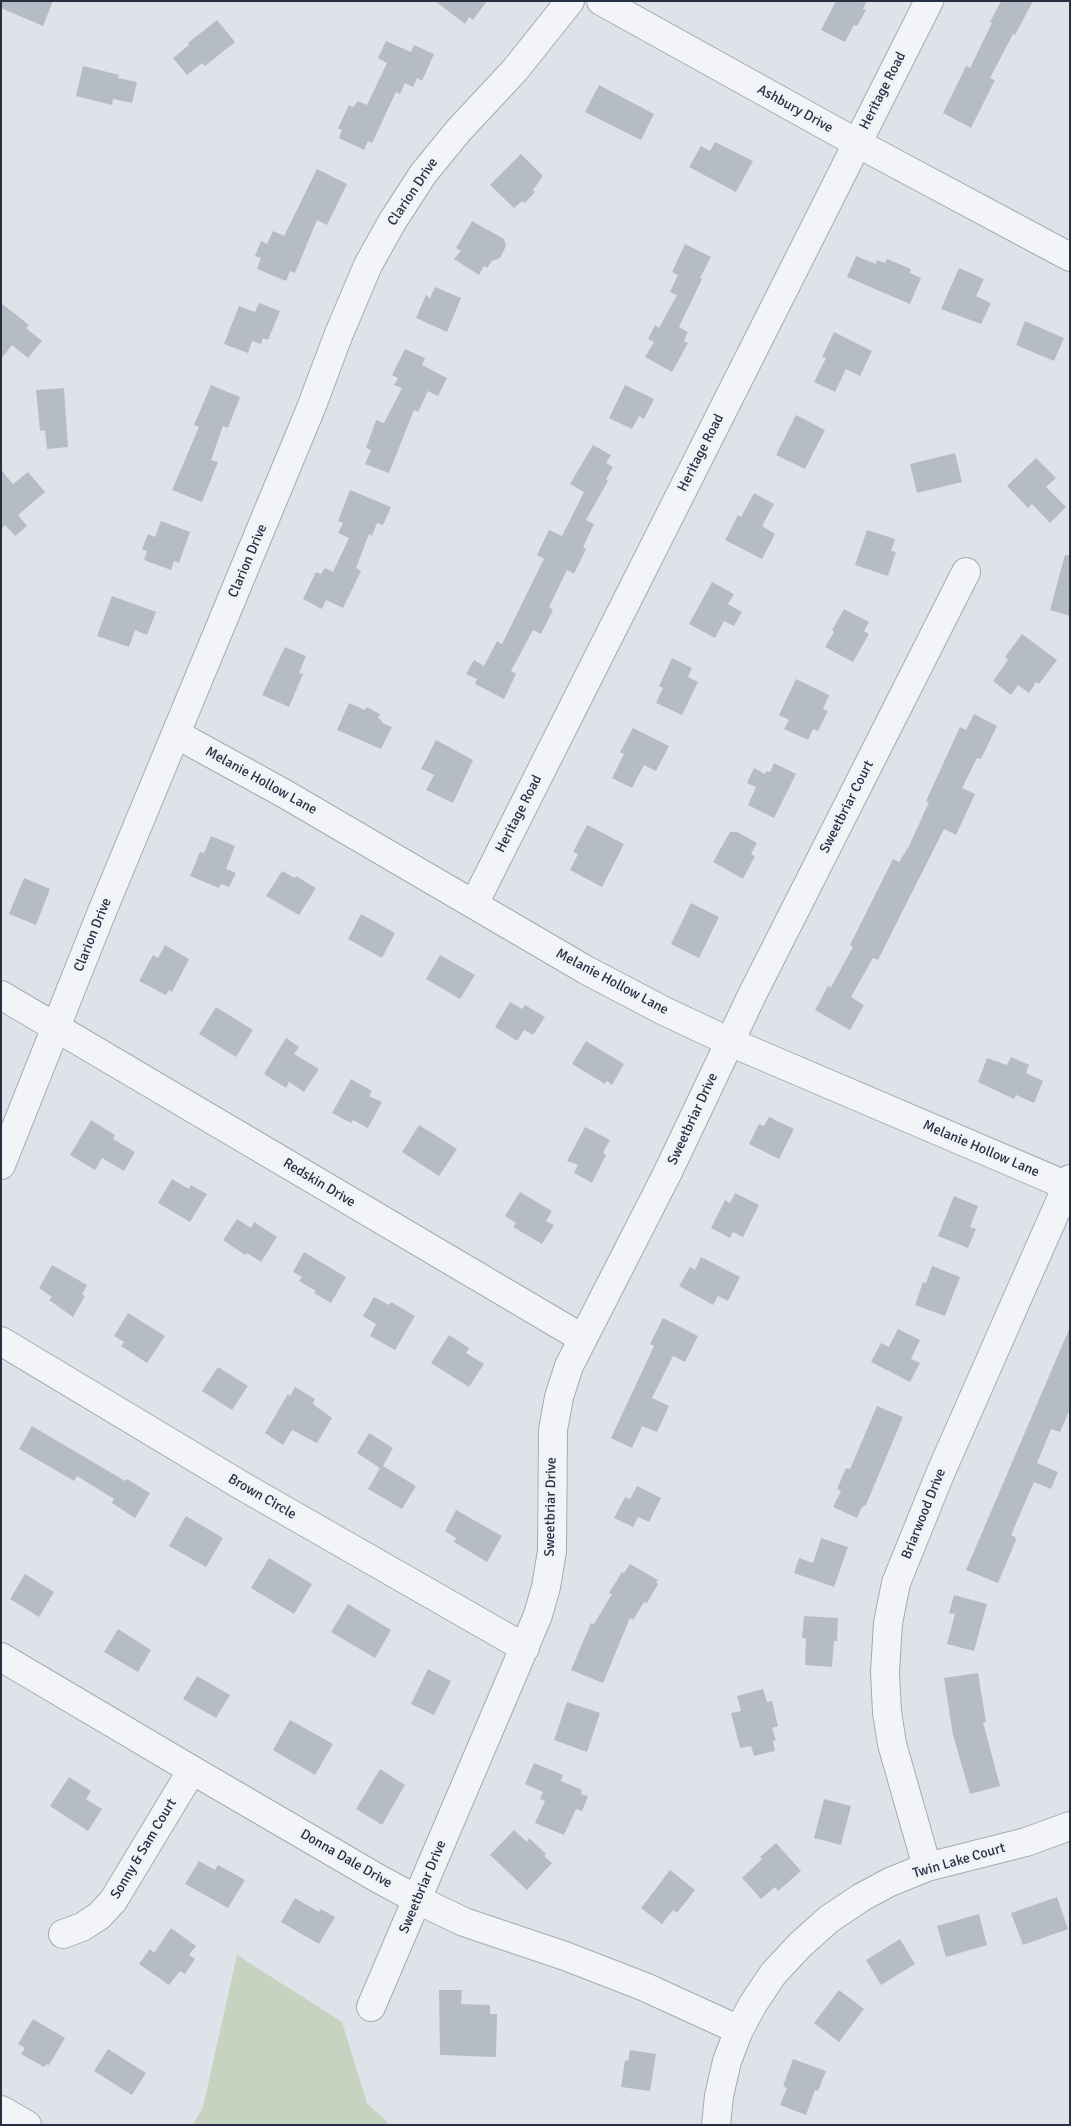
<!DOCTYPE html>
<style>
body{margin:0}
#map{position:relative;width:1071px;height:2126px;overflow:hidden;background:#dfe3e9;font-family:Signika,sans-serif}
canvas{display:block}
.frame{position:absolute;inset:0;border:2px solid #273041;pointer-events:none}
</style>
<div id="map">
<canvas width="1071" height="2126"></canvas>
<div class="frame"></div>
</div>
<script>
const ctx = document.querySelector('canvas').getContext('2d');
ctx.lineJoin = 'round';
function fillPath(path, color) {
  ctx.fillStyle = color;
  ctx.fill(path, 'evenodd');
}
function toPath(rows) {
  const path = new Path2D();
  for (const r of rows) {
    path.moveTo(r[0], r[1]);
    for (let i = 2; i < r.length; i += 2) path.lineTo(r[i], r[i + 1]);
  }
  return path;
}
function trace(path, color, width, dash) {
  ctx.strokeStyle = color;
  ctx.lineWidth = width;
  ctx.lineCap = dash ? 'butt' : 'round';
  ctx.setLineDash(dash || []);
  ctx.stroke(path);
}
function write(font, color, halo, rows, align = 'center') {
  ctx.font = font + ' Signika,sans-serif';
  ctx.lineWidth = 5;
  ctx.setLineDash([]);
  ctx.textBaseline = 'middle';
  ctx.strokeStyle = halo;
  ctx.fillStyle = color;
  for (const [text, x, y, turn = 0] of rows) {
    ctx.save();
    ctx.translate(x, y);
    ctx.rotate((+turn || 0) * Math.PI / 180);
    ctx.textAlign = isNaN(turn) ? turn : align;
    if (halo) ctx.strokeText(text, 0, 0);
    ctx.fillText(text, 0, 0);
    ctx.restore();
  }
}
const green = toPath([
 [237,1955,342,2022,367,2103,390,2125,193,2125,203,2107]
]);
const building = toPath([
 [1,1,53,1,43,26,1,8],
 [435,1,487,1,473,20,469,17,465,24],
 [836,1,867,1,863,9,866,10,857,26,854,25,845,42,821,30],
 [1001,1,1033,1,1015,35,1013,34,990,78,995,80,971,128,943,113,966,66,970,68,992,23,990,22],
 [217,20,235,42,205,66,202,63,187,75,173,58,189,45,188,43],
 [386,41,411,52,414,45,434,54,422,81,417,78,413,87,405,83,400,94,396,92,372,143,368,141,364,150,339,138,342,130,338,128,349,105,353,107,358,101,367,105,387,63,378,58],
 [83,66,119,75,118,78,137,82,132,103,113,99,112,105,76,96],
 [599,85,654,114,641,140,585,112],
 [715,142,753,161,736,192,689,167,701,146,710,151],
 [521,154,543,176,533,190,535,192,525,203,522,201,514,208,490,185],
 [317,169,347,184,327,225,317,220,295,273,290,271,286,281,257,269,261,258,255,256,261,241,267,244,273,231,284,236],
 [472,221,504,239,506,246,500,258,492,261,487,268,484,266,479,275,454,259,461,251,456,248],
 [685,244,711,257,700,278,702,279,679,327,688,332,684,341,688,343,672,372,645,357,654,342,648,339,655,325,659,328,677,295,670,292,678,275,672,272],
 [856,256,876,264,877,260,885,263,887,259,911,269,910,273,921,278,910,304,847,277],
 [959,268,984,279,976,296,991,303,981,324,941,309],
 [435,287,461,298,447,332,416,318,426,295,430,298],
 [1,303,29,325,26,328,42,341,28,358,12,345,1,359],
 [259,303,280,311,268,340,263,338,261,344,252,341,248,353,224,344,239,306,255,312],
 [1025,321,1064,338,1054,361,1016,345],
 [834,332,872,351,860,376,846,369,835,392,814,382,826,358,822,357],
 [405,349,425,358,422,365,447,378,438,396,428,391,418,412,414,410,389,473,365,464,371,450,366,448,376,420,384,423,402,388,394,385,398,378,392,375],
 [211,385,240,397,228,428,223,426,211,460,218,462,202,502,172,490,199,427,194,425],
 [625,385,654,399,644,419,639,416,632,429,609,418],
 [64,388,68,447,47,449,45,430,40,431,36,390],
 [796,415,825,430,805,469,776,455],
 [593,445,611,455,606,463,613,467,606,479,608,481,586,520,594,524,583,547,586,549,574,574,567,570,549,607,553,610,541,634,533,630,511,671,516,674,504,699,475,684,477,679,466,674,474,660,484,666,497,641,502,644,544,559,537,555,549,530,562,536,584,492,570,484],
 [955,453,962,482,917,493,910,464],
 [1036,458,1056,478,1046,487,1066,507,1050,523,1032,504,1028,508,1007,486],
 [1,470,13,484,28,472,45,492,18,515,27,526,15,536,5,525,1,529],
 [350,490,391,507,383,525,377,523,372,536,369,534,356,568,361,571,343,608,326,600,322,609,303,599,316,572,321,574,325,568,333,572,349,538,338,533,343,523,338,521],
 [754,493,774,504,762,526,775,534,762,559,725,540,738,515,741,517],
 [161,521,190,532,179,563,174,561,171,570,144,560,147,551,142,549,148,534,155,537],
 [867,530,895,539,891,551,896,552,888,576,855,565],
 [1065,555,1070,556,1070,616,1050,610],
 [712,582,734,594,728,604,742,612,734,626,724,621,715,638,689,624],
 [112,596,156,612,147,635,135,630,129,647,97,636],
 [844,609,869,622,864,631,869,634,853,662,825,647,834,632,832,630],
 [1022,634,1057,660,1039,684,1036,682,1029,693,1018,685,1011,695,993,681,1008,660,1005,657],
 [285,647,306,656,299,673,303,674,289,707,262,695],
 [672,658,692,668,688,677,698,682,682,715,656,703,663,688,659,686],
 [796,679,829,695,823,709,828,711,818,731,813,729,808,740,784,729,789,720,779,715],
 [349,703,365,710,367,707,380,714,378,718,382,721,382,723,392,727,381,749,337,730],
 [974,714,997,726,981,759,977,758,962,788,975,794,956,835,944,829,878,960,873,958,851,997,864,1005,850,1030,815,1010,828,986,831,987,853,947,850,945,893,859,899,862,909,846,929,802,926,801,960,727,966,730],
 [633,728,669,746,656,771,644,765,632,788,612,778,624,754,620,752],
 [436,740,473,760,453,803,426,790,434,775,421,769],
 [774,763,796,774,774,818,748,805,756,787,747,783,754,768,765,774,766,771,770,772],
 [587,825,624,844,602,887,570,870,578,854,573,852],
 [730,832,737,832,757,843,751,854,755,856,743,879,713,862],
 [211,836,235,846,226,869,236,873,229,887,221,884,219,888,190,876,200,852,204,853],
 [282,871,295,878,296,876,316,888,299,915,266,896],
 [24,878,50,889,36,925,9,914],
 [691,903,719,917,699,958,671,944],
 [361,914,395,933,382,958,348,939],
 [165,945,189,959,172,992,169,990,166,995,139,981,153,955,158,958],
 [440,955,475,975,460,999,426,979],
 [510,1002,522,1009,525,1005,545,1017,533,1035,524,1030,517,1041,495,1027],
 [216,1007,253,1030,236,1057,199,1034],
 [286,1038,299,1047,294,1054,319,1069,304,1092,289,1082,286,1088,264,1074],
 [586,1041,624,1064,612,1085,607,1081,605,1084,572,1064],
 [1011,1057,1029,1065,1026,1073,1043,1081,1034,1103,1016,1095,1014,1099,978,1082,987,1058,1007,1065],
 [351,1079,372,1091,369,1096,382,1102,368,1128,353,1120,351,1123,332,1113],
 [769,1117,794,1129,779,1159,749,1144,759,1124,764,1126],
 [91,1120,115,1135,113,1139,135,1152,124,1171,102,1158,95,1170,70,1155],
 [419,1125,457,1149,439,1176,402,1152],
 [585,1127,610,1140,603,1153,606,1155,592,1183,574,1173,578,1165,567,1161],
 [172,1179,189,1189,191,1185,207,1194,190,1222,158,1203],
 [520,1192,552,1211,546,1221,554,1225,542,1244,513,1227,516,1223,505,1216],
 [735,1193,759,1205,743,1237,733,1232,730,1238,711,1228,725,1200,730,1203],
 [954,1196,978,1206,970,1227,976,1229,968,1248,938,1236],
 [237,1219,251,1228,254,1222,277,1237,261,1262,247,1253,245,1255,223,1240],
 [304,1252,346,1277,331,1303,314,1293,316,1291,299,1281,302,1277,293,1272],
 [701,1257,740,1277,728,1301,718,1296,713,1305,679,1286,690,1267,695,1270],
 [52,1265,87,1285,82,1294,85,1296,73,1317,49,1300,52,1297,39,1288],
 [932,1266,960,1277,945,1316,915,1305,923,1282,926,1283],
 [374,1297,389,1305,391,1302,415,1316,395,1350,370,1336,376,1324,363,1316],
 [128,1313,165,1336,147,1363,121,1346,124,1342,114,1336],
 [663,1318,698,1336,685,1362,673,1356,652,1398,669,1406,657,1432,642,1426,632,1448,611,1438,654,1346,650,1344],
 [1070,1327,1070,1409,1060,1432,1051,1429,1037,1463,1058,1472,1051,1489,1034,1482,1011,1535,1015,1537,1016,1540,998,1583,966,1570],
 [898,1329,920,1340,911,1359,920,1363,910,1382,871,1362,881,1343,889,1347],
 [449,1335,469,1348,466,1353,484,1364,469,1387,431,1363],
 [218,1367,248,1386,232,1410,202,1391],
 [295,1387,315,1399,313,1404,332,1418,317,1443,292,1430,283,1445,265,1433,288,1394,290,1396],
 [877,1406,903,1417,866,1505,862,1507,857,1518,833,1507,841,1491,837,1489,846,1468,850,1469],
 [32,1426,125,1481,127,1479,150,1493,135,1518,112,1503,114,1499,77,1476,74,1481,19,1449],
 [369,1433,393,1448,383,1466,416,1486,402,1509,368,1489,380,1468,357,1453],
 [637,1486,661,1498,649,1522,638,1517,633,1527,614,1518,625,1497,630,1499],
 [456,1510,502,1536,487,1562,454,1542,456,1538,445,1531],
 [186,1516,223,1538,206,1567,169,1546],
 [821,1538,848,1547,834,1587,794,1573,799,1558,813,1563],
 [269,1558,312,1584,294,1614,251,1588],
 [630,1564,658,1580,656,1582,658,1584,647,1603,644,1602,633,1620,630,1618,603,1683,571,1670,591,1623,594,1624,612,1594,609,1593,622,1572,624,1573],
 [25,1574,54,1592,39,1617,10,1599],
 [954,1595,987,1604,974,1651,947,1644,955,1614,949,1613],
 [348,1604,391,1630,375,1658,331,1632],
 [804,1616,838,1618,837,1641,834,1641,832,1667,805,1665,806,1638,802,1638],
 [118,1629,151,1650,138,1672,104,1652],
 [428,1669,451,1681,434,1715,411,1704],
 [978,1673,986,1722,983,1722,1000,1786,970,1794,953,1735,944,1678],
 [197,1676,230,1695,216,1718,183,1699],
 [763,1689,767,1702,772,1701,778,1726,772,1728,776,1740,773,1741,775,1751,754,1756,751,1746,740,1748,731,1713,741,1711,737,1696],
 [567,1702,600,1713,587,1752,554,1740],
 [290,1720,333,1744,315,1775,273,1750],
 [534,1763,563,1775,561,1781,582,1790,581,1794,588,1796,582,1811,576,1809,564,1835,535,1823,545,1801,540,1799,543,1792,525,1784],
 [380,1769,405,1785,382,1825,356,1809],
 [69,1777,91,1791,86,1799,102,1809,88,1831,50,1806],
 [824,1799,851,1806,841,1845,814,1838],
 [514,1830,527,1842,529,1838,546,1854,544,1856,552,1863,527,1890,490,1855],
 [776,1843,801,1871,778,1891,775,1887,761,1899,742,1878,762,1859,760,1857],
 [199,1861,215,1870,218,1865,245,1880,228,1908,185,1884],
 [670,1870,695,1890,677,1913,673,1910,662,1924,641,1908],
 [1057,1897,1068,1929,1023,1945,1011,1913],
 [295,1898,319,1912,321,1909,335,1917,319,1944,281,1922],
 [979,1914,987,1945,946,1957,937,1926],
 [171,1928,196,1946,189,1955,195,1959,185,1974,180,1971,169,1985,139,1964,150,1949,154,1953],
 [900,1939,915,1964,881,1985,866,1960],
 [439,1990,462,1990,461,2004,490,2005,490,2014,497,2014,496,2057,440,2055],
 [839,1990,864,2009,839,2042,814,2023],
 [33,2019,65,2038,49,2065,46,2064,44,2067,21,2054,25,2048,18,2044],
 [108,2049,146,2073,132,2095,94,2071],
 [630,2050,656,2054,650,2091,621,2087,625,2060,628,2061],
 [793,2059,826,2071,818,2091,815,2090,806,2115,780,2105,787,2088,783,2086]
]);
const minor = toPath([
 [601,1,857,143,1070,257],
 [176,734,285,794,586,970,664,1011,730,1042,1070,1187],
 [474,904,929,1],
 [1,995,582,1338],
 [1,1165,101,914,311,408,338,336,368,265,392,222,423,174,459,130,515,70,570,1],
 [1,1341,244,1487,525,1648],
 [1,1657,192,1770,379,1879,418,1900,464,1922,565,1956,645,1987,739,2030],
 [927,1867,892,1744,887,1712,885,1672,888,1623,896,1583,940,1474,1070,1179],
 [63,1934,82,1927,99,1916,113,1901,192,1770],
 [371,2007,538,1615,546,1587,552,1551,553,1430,559,1397,569,1366,667,1174,752,995,966,572],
 [1,2110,27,2125],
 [716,2125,719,2096,727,2061,739,2030,753,2004,773,1974,800,1945,829,1919,862,1897,890,1882,927,1867,1026,1842,1070,1826]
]);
const streetNames = [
 ["Heritage Road",883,91,-63],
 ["Ashbury Drive",795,109,29],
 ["Clarion Drive",413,192,-56],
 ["Heritage Road",701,453,-63],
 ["Clarion Drive",248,561,-67],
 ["Melanie Hollow Lane",261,781,29],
 ["Sweetbriar Court",847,807,-63],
 ["Heritage Road",519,814,-63],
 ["Clarion Drive",93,935,-68],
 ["Melanie Hollow Lane",612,982,28],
 ["Sweetbriar Drive",693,1119,-65],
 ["Melanie Hollow Lane",981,1149,23],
 ["Redskin Drive",319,1183,31],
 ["Brown Circle",262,1497,30],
 ["Sweetbriar Drive",551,1507,-89],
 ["Briarwood Drive",924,1514,-68],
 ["Sonny & Sam Court",144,1849,-59],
 ["Donna Dale Drive",346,1859,30],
 ["Twin Lake Court",959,1861,-16],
 ["Sweetbriar Drive",423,1887,-67]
];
fillPath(green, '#c5d3c0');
fillPath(building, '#b6bcc6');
trace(minor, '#a4aab3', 30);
trace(minor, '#f2f4f7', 28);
write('14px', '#273041', '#eff2f7', streetNames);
</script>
